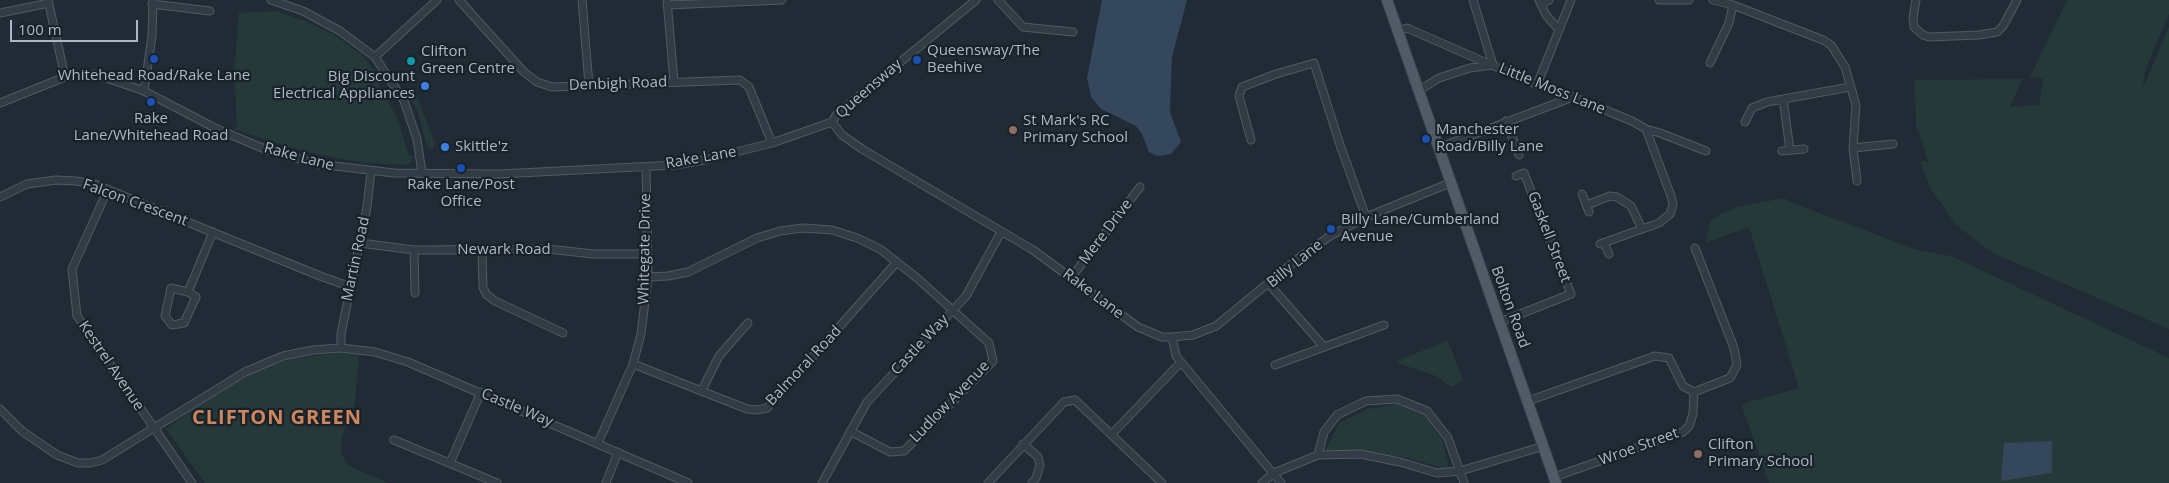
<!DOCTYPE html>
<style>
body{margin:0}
#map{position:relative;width:2169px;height:483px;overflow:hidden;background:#202b35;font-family:"Open Sans",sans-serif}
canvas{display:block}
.scale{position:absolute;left:10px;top:20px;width:128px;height:22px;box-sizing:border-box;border:2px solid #adb7c3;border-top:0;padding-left:6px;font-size:15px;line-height:18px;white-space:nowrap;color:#adb7c3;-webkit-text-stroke:4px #19212a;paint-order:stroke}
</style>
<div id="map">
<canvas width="2169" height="483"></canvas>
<div class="scale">100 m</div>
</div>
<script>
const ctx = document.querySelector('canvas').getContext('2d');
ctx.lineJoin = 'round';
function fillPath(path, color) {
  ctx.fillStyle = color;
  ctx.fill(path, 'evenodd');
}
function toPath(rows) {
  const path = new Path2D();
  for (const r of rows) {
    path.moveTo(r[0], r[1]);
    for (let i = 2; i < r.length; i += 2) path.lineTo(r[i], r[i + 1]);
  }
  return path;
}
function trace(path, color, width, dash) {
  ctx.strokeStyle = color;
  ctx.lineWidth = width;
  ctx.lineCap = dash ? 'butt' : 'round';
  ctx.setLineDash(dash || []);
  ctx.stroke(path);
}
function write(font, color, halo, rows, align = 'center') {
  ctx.font = font + ' "Open Sans",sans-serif';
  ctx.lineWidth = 4.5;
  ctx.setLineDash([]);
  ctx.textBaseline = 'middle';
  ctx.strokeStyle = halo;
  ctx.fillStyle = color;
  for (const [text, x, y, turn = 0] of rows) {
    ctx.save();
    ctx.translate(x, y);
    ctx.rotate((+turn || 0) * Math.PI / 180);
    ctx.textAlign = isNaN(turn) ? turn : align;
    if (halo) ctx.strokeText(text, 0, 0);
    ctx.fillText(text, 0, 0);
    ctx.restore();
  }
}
const green = toPath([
 [2067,0,2169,0,2169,14,2145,71,2143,88,2169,27,2169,329,1993,253,1956,225,1930,188,1920,161,1925,161,1929,165,1916,124,1914,80,2022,79,2010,107,2039,105,2043,79,2030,77],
 [276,11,305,21,333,34,361,54,378,75,379,85,397,117,408,154,414,157,408,165,364,163,327,156,295,149,234,129,237,125,234,73,239,13],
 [412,92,415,92,417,95,435,144,434,149,427,147,418,113,410,96],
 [1784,198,1793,203,1917,250,1951,256,2169,358,2169,483,1769,483,1741,404,1799,388,1749,227,1705,243,1710,222,1719,215,1737,207],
 [1448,341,1463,380,1451,387,1436,376,1397,363,1396,361],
 [344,353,359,355,355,404,341,439,342,455,349,466,388,483,205,483,166,429,196,406,246,376,284,361,323,354],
 [1397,404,1425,415,1442,440,1450,470,1403,457,1361,451,1325,451,1340,422,1368,409]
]);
const water = toPath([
 [1102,0,1187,0,1172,57,1170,112,1181,142,1171,154,1158,156,1149,152,1142,134,1136,126,1101,109,1091,97,1087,78],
 [2052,441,2052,473,2001,481,2004,443]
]);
const minor = toPath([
 [48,0,65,77],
 [271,0,303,11,340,31,375,57,404,101,417,139,422,173],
 [459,0,524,72,537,82,552,87,740,80,749,87,772,143],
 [582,0,589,85],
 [667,0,674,82],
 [998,0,1023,27,1073,32],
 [1473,0,1493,65],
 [1539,0,1546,15,1559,30],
 [1659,0,1689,0],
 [1713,0,1733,5,1823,40,1831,45,1845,67,1856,105,1853,148,1857,181],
 [1916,0,1913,18,1914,27,1923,35,1929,37,1979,35,1997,32,2003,26,2017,0],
 [152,4,210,11],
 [1541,4,1549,0],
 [668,5,782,0],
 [0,13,49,3],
 [1398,31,1407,28,1537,85,1573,97,1632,121,1646,129,1660,133,1706,151],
 [375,57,437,0],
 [1710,63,1729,23,1733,5],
 [1537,85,1571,0],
 [144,91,152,36,153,0],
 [1418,91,1439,78,1470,68,1493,65],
 [1783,99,1790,150],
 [0,103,65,77,95,74,144,91,217,129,267,150,318,164,394,173,500,174,675,165,704,160,772,143,832,122,842,135,862,149,1033,250,1138,327,1162,337,1172,337,1193,335,1216,326,1300,257,1330,236,1366,217,1450,183],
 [1506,121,1519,155],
 [832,122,837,114,976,0],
 [1745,122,1752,108,1767,102,1850,87],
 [1251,140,1239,96,1242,87,1276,74,1314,63,1340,145,1366,217],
 [1438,148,1573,97],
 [1853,148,1893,144],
 [1782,151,1804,149],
 [108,189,72,269,77,316,192,483],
 [1582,194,1589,212],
 [0,197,27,184,56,180,76,181,94,184,320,276,351,287],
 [1587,205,1610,196,1617,197,1631,206,1642,229],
 [360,243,414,250,548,249,593,254,648,254],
 [1604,243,1609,254],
 [1600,244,1659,223,1670,214,1673,205,1671,196,1646,129],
 [414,250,415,293],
 [482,250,483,288,487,295,495,301,563,333],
 [648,277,668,276,688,272,757,238,780,231,803,228,832,230,857,238,880,249,917,278,989,343,993,361,904,451,890,452,850,431],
 [1071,278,1140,187],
 [1269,284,1324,347],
 [188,292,196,297,184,323,172,325,165,316,171,288,188,292,213,232],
 [1500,322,1571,294,1524,173,1516,176],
 [1172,337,1176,356,1281,483],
 [341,348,341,334,367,207,371,171],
 [633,364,747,409,757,410,767,408,896,263],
 [1275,365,1384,325],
 [702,390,719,356,748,323],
 [1528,401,1655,356,1669,358,1683,386,1694,392,1730,378,1737,365,1734,348,1695,248],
 [0,409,22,431,57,455,78,463,90,463,102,460,245,372,283,356,313,350,341,348,375,352,408,362,688,483],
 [1112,434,1181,362],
 [394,440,497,483],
 [598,443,633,364,641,334,648,277,646,167],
 [1023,444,1038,457,1040,465,1036,478,1032,483],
 [1318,455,1324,432,1337,415,1366,401,1397,399,1427,411,1448,438,1464,483],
 [450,463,481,392],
 [1554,477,1683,432,1689,426,1693,414,1694,392],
 [606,483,618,452],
 [822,483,867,402,966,296,1001,232],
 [988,483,1064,402,1075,400,1162,483],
 [1262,483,1274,473,1318,455,1360,454,1400,462,1437,473,1460,471,1544,446]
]);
const primary = toPath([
 [1387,0,1556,483]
]);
const markers = [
 [154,59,5,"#1a4fb4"],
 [917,60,5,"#1a4fb4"],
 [411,61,5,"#0f9aa8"],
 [425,86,5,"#3f7fe0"],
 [151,102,5,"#1a4fb4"],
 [1013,130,5,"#8d6e63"],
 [1426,139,5,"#1a4fb4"],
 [445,147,5,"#3f7fe0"],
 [461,168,5,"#1a4fb4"],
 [1331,229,5,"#1a4fb4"],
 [1698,454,5,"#8d6e63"]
];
const poiNames = [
 ["Queensway/The",927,51],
 ["Beehive",927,68],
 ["Clifton",421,52],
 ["Green Centre",421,69],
 ["Whitehead Road/Rake Lane",154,76,"center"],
 ["Big Discount",415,77,"right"],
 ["Electrical Appliances",415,94,"right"],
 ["Rake",151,119,"center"],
 ["Lane/Whitehead Road",151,136,"center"],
 ["St Mark's RC",1023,121],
 ["Primary School",1023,138],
 ["Manchester",1436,130],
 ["Road/Billy Lane",1436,147],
 ["Skittle'z",455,147],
 ["Rake Lane/Post",461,185,"center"],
 ["Office",461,202,"center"],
 ["Billy Lane/Cumberland",1341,220],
 ["Avenue",1341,237],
 ["Clifton",1708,445],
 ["Primary School",1708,462]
];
const streetNames = [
 ["Denbigh Road",618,84,-2],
 ["Queensway",869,89,-41],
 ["Little Moss Lane",1552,89,22],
 ["Rake Lane",299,157,15],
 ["Rake Lane",701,158,-10],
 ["Falcon Crescent",135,203,20],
 ["Mere Drive",1106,232,-53],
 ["Gaskell Street",1549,237,69],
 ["Whitegate Drive",645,249,-89],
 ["Newark Road",504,250],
 ["Martin Road",356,259,-78],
 ["Billy Lane",1295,264,-39],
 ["Rake Lane",1093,294,37],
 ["Bolton Road",1510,307,70],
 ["Castle Way",920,345,-47],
 ["Kestrel Avenue",111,366,56],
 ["Balmoral Road",804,366,-47],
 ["Ludlow Avenue",950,402,-46],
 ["Castle Way",517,408,23],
 ["Wroe Street",1639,447,-20]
];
const districtNames = [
 ["CLIFTON GREEN",277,418]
];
fillPath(green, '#253938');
fillPath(water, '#34475d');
trace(minor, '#515a64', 9);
trace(primary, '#3d4550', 12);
trace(minor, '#333c46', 7);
trace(primary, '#515b66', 10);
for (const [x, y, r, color] of markers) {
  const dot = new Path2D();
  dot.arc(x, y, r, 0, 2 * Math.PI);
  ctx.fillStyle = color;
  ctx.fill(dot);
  trace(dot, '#19212a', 2);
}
write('15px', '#adb7c3', '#19212a', poiNames, 'left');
write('15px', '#adb7c3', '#19212a', streetNames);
ctx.letterSpacing = '1px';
write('bold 20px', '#cf865c', '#19212a', districtNames);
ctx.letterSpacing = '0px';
</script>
